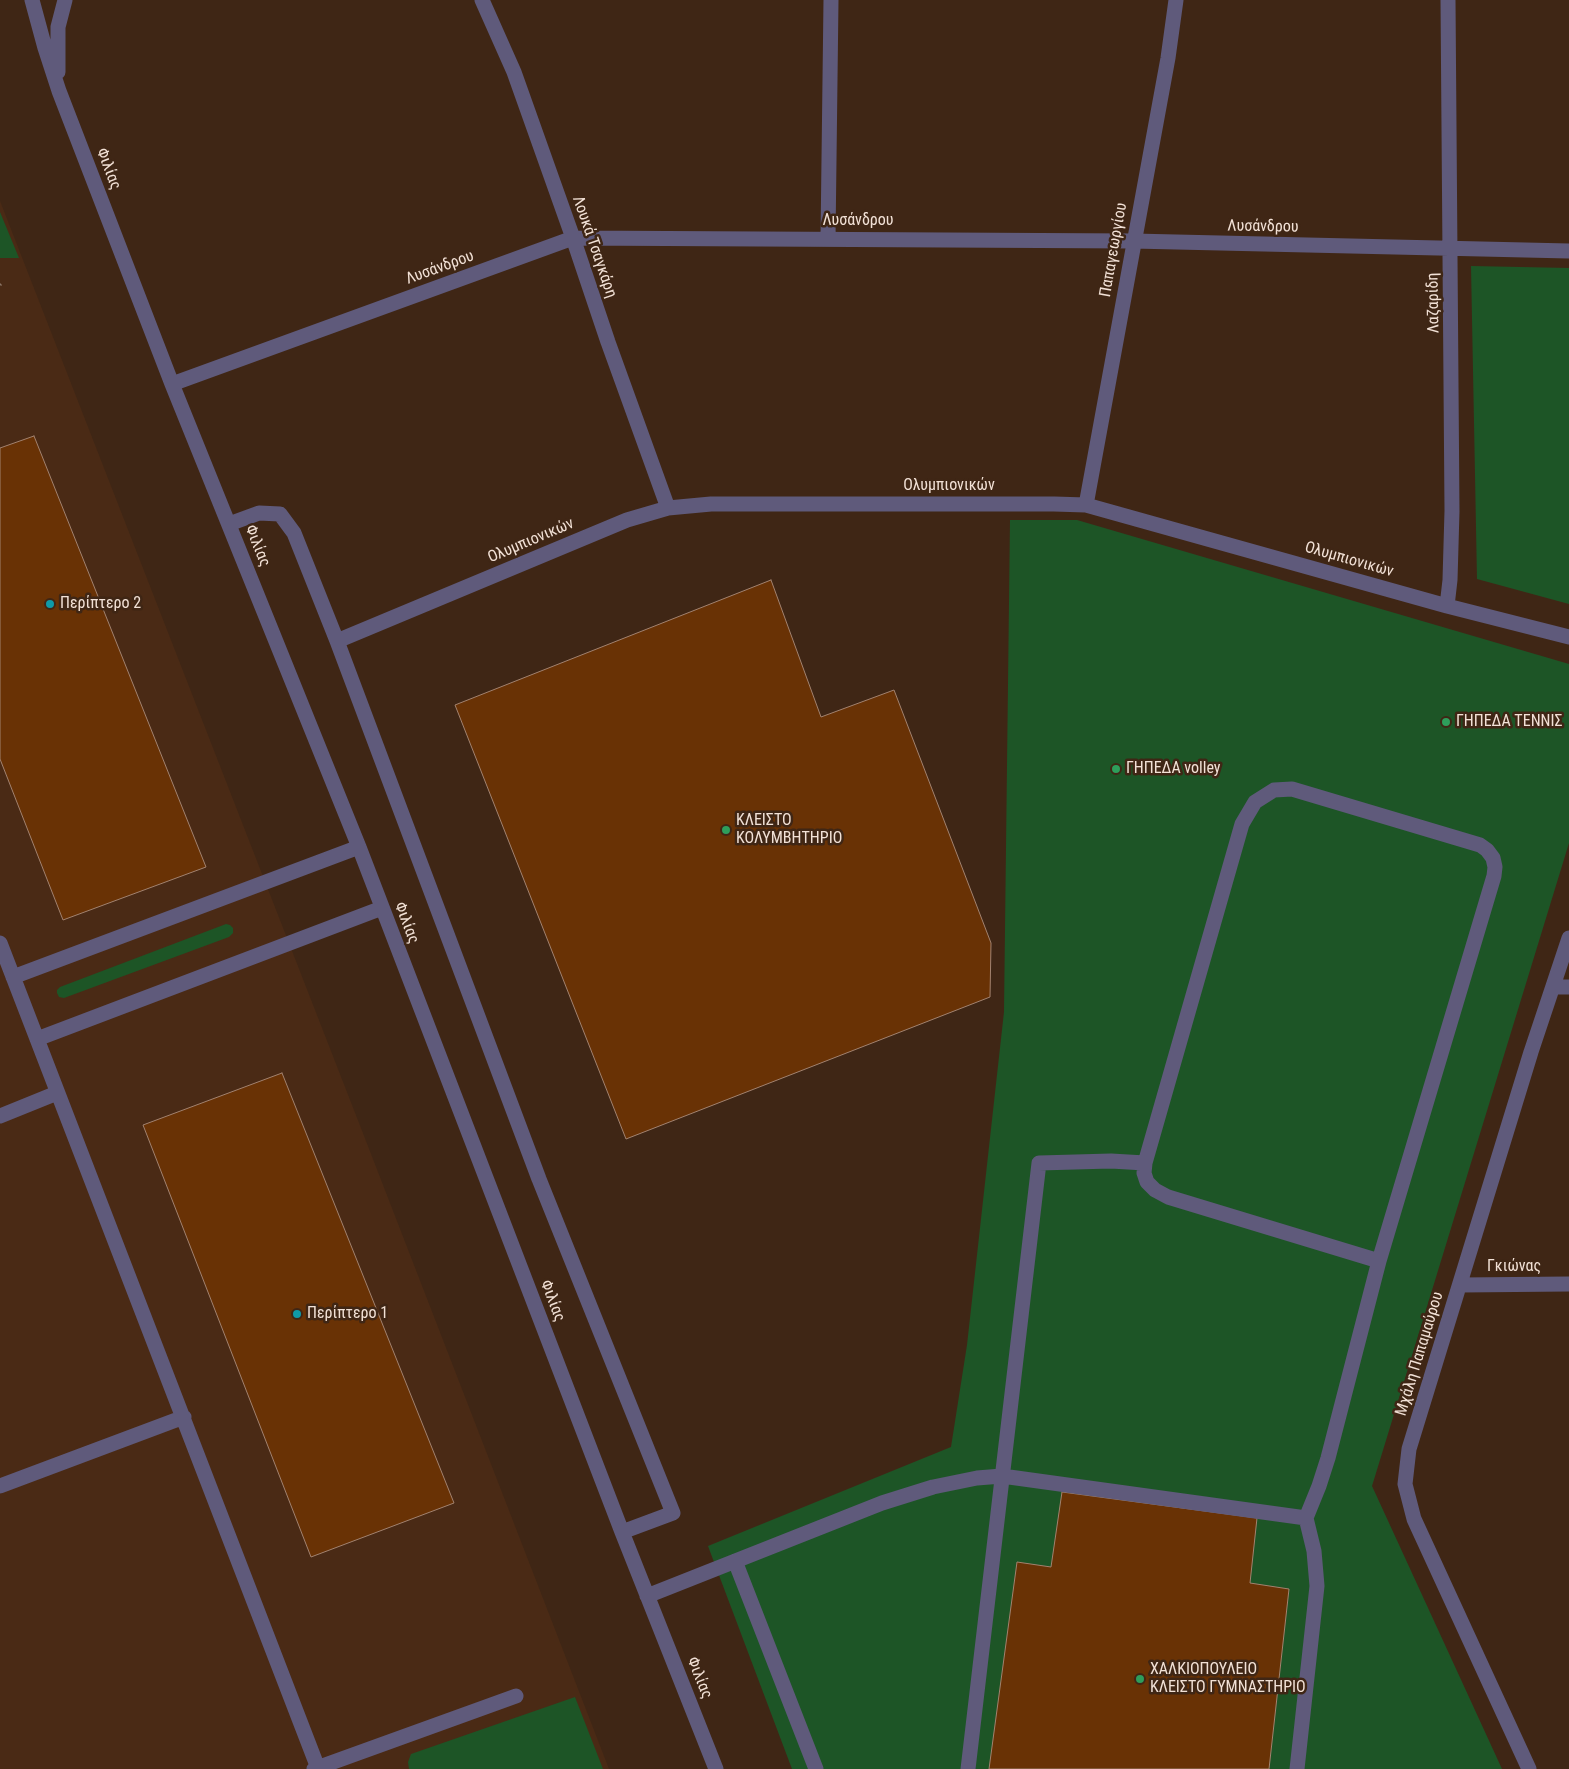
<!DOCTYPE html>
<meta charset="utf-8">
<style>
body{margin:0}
canvas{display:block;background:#3f2615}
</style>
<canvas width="1569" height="1769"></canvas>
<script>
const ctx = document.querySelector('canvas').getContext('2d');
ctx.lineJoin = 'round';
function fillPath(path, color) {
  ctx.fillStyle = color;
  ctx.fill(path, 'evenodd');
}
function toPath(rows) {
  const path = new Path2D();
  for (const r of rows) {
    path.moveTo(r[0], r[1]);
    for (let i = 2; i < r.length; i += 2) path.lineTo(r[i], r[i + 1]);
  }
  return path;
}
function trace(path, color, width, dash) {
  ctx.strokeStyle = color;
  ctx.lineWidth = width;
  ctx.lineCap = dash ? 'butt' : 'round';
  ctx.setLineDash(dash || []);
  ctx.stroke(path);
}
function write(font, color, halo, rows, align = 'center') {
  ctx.font = font + ' "Roboto Condensed",sans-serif';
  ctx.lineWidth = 5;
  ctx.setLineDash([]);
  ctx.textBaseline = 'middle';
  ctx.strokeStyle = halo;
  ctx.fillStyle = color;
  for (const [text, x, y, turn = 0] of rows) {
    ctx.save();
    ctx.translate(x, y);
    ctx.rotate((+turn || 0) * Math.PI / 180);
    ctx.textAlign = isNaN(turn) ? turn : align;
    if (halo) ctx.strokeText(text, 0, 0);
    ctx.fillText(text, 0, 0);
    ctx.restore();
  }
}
const built = toPath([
 [0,201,359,1123,609,1769,0,1769]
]);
const green = toPath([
 [0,212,19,258,0,258],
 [1471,266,1569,268,1569,604,1477,579],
 [1010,520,1077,520,1569,664,1569,843,1372,1486,1502,1769,792,1769,708,1546,951,1447,967,1345,1004,1012],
 [226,924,230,925,233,928,233,933,229,937,64,998,59,997,57,993,57,990,60,987],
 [575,1697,603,1769,409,1769,408,1762,411,1754]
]);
const building = toPath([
 [34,436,206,867,63,920,0,759,0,448,34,436],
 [771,580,821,717,894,690,991,943,990,997,626,1139,455,705,771,580],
 [282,1073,454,1503,311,1557,143,1125,282,1073],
 [1062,1492,1257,1518,1250,1583,1289,1589,1269,1769,989,1769,1017,1562,1051,1567,1062,1492]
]);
const path = toPath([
 [0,285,1,284]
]);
const minor = toPath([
 [32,0,45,48,59,91,172,384,359,847,622,1532,716,1769],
 [482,0,514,72,573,238,608,342,668,508],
 [58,72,58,27,65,0],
 [828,239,831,0],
 [172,384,573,238,1133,241,1569,251],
 [1086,505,1168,58,1176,0],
 [229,524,259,513,280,514,294,533,337,641,539,1179,673,1513,622,1532],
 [1447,606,1450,580,1452,511,1448,0],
 [337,641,627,520,668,508,711,504,1054,504,1086,505,1447,606,1569,637],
 [0,943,318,1768],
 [13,977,359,847],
 [1554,987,1569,987],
 [37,1039,382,908],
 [0,1116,57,1093],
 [1145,1163,1242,824,1255,802,1274,790,1292,789,1480,845,1487,850,1493,858,1495,867,1494,876,1379,1261,1328,1458,1319,1486,1306,1518],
 [1460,1285,1569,1284],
 [0,1486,184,1417],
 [735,1561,816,1769],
 [647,1596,882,1503,933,1487,977,1478,1002,1476,1306,1518,1314,1551,1317,1586,1297,1769],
 [314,1769,516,1696],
 [968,1769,1039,1163,1111,1161,1145,1163,1144,1173,1147,1182,1155,1190,1168,1197,1379,1261],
 [1529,1769,1414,1519,1405,1484,1409,1449,1531,1052,1569,938]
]);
const markers = [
 [50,604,5,"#0f9aa8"],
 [1446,722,5,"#2e9e5b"],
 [1116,769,5,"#2e9e5b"],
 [726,830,5,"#2e9e5b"],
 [297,1314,5,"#0f9aa8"],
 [1140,1679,5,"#2e9e5b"]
];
const streetNames = [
 ["Φιλίας",108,169,69],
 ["Λυσάνδρου",858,221],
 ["Λυσάνδρου",1263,227,1],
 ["Λουκά Τσαγκάρη",594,247,71],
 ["Παπαγεωργίου",1114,250,-80],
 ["Λυσάνδρου",440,268,-20],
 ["Λαζαρίδη",1434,303,-91],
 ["Ολυμπιονικών",949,486],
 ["Ολυμπιονικών",531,541,-23],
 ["Φιλίας",257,546,68],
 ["Ολυμπιονικών",1349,560,16],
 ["Φιλίας",406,923,69],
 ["Γκιώνας",1514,1267],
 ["Φιλίας",552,1301,69],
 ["Μχάλη Παπαμαύρου",1420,1354,-73],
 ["Φιλίας",699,1678,68]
];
const poiNames = [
 ["Περίπτερο 2",60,604],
 ["ΓΗΠΕΔΑ ΤΕΝΝΙΣ",1456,722],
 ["ΓΗΠΕΔΑ volley",1126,769],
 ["ΚΛΕΙΣΤΟ",736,821],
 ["ΚΟΛΥΜΒΗΤΗΡΙΟ",736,839],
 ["Περίπτερο 1",307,1314],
 ["ΧΑΛΚΙΟΠΟΥΛΕΙΟ",1150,1670],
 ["ΚΛΕΙΣΤΟ ΓΥΜΝΑΣΤΗΡΙΟ",1150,1688]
];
fillPath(built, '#4a2a15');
fillPath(green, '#1d5526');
fillPath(building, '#693205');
trace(building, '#a2826f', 1);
trace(path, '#8a7566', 3, [5, 2.5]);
trace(minor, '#5f5a7b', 15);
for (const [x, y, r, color] of markers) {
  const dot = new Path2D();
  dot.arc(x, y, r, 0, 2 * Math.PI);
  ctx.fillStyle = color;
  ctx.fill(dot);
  trace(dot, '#3f2615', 2);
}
write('16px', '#f2e1d6', '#3f2615', streetNames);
write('16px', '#f2e1d6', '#3f2615', poiNames, 'left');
</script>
